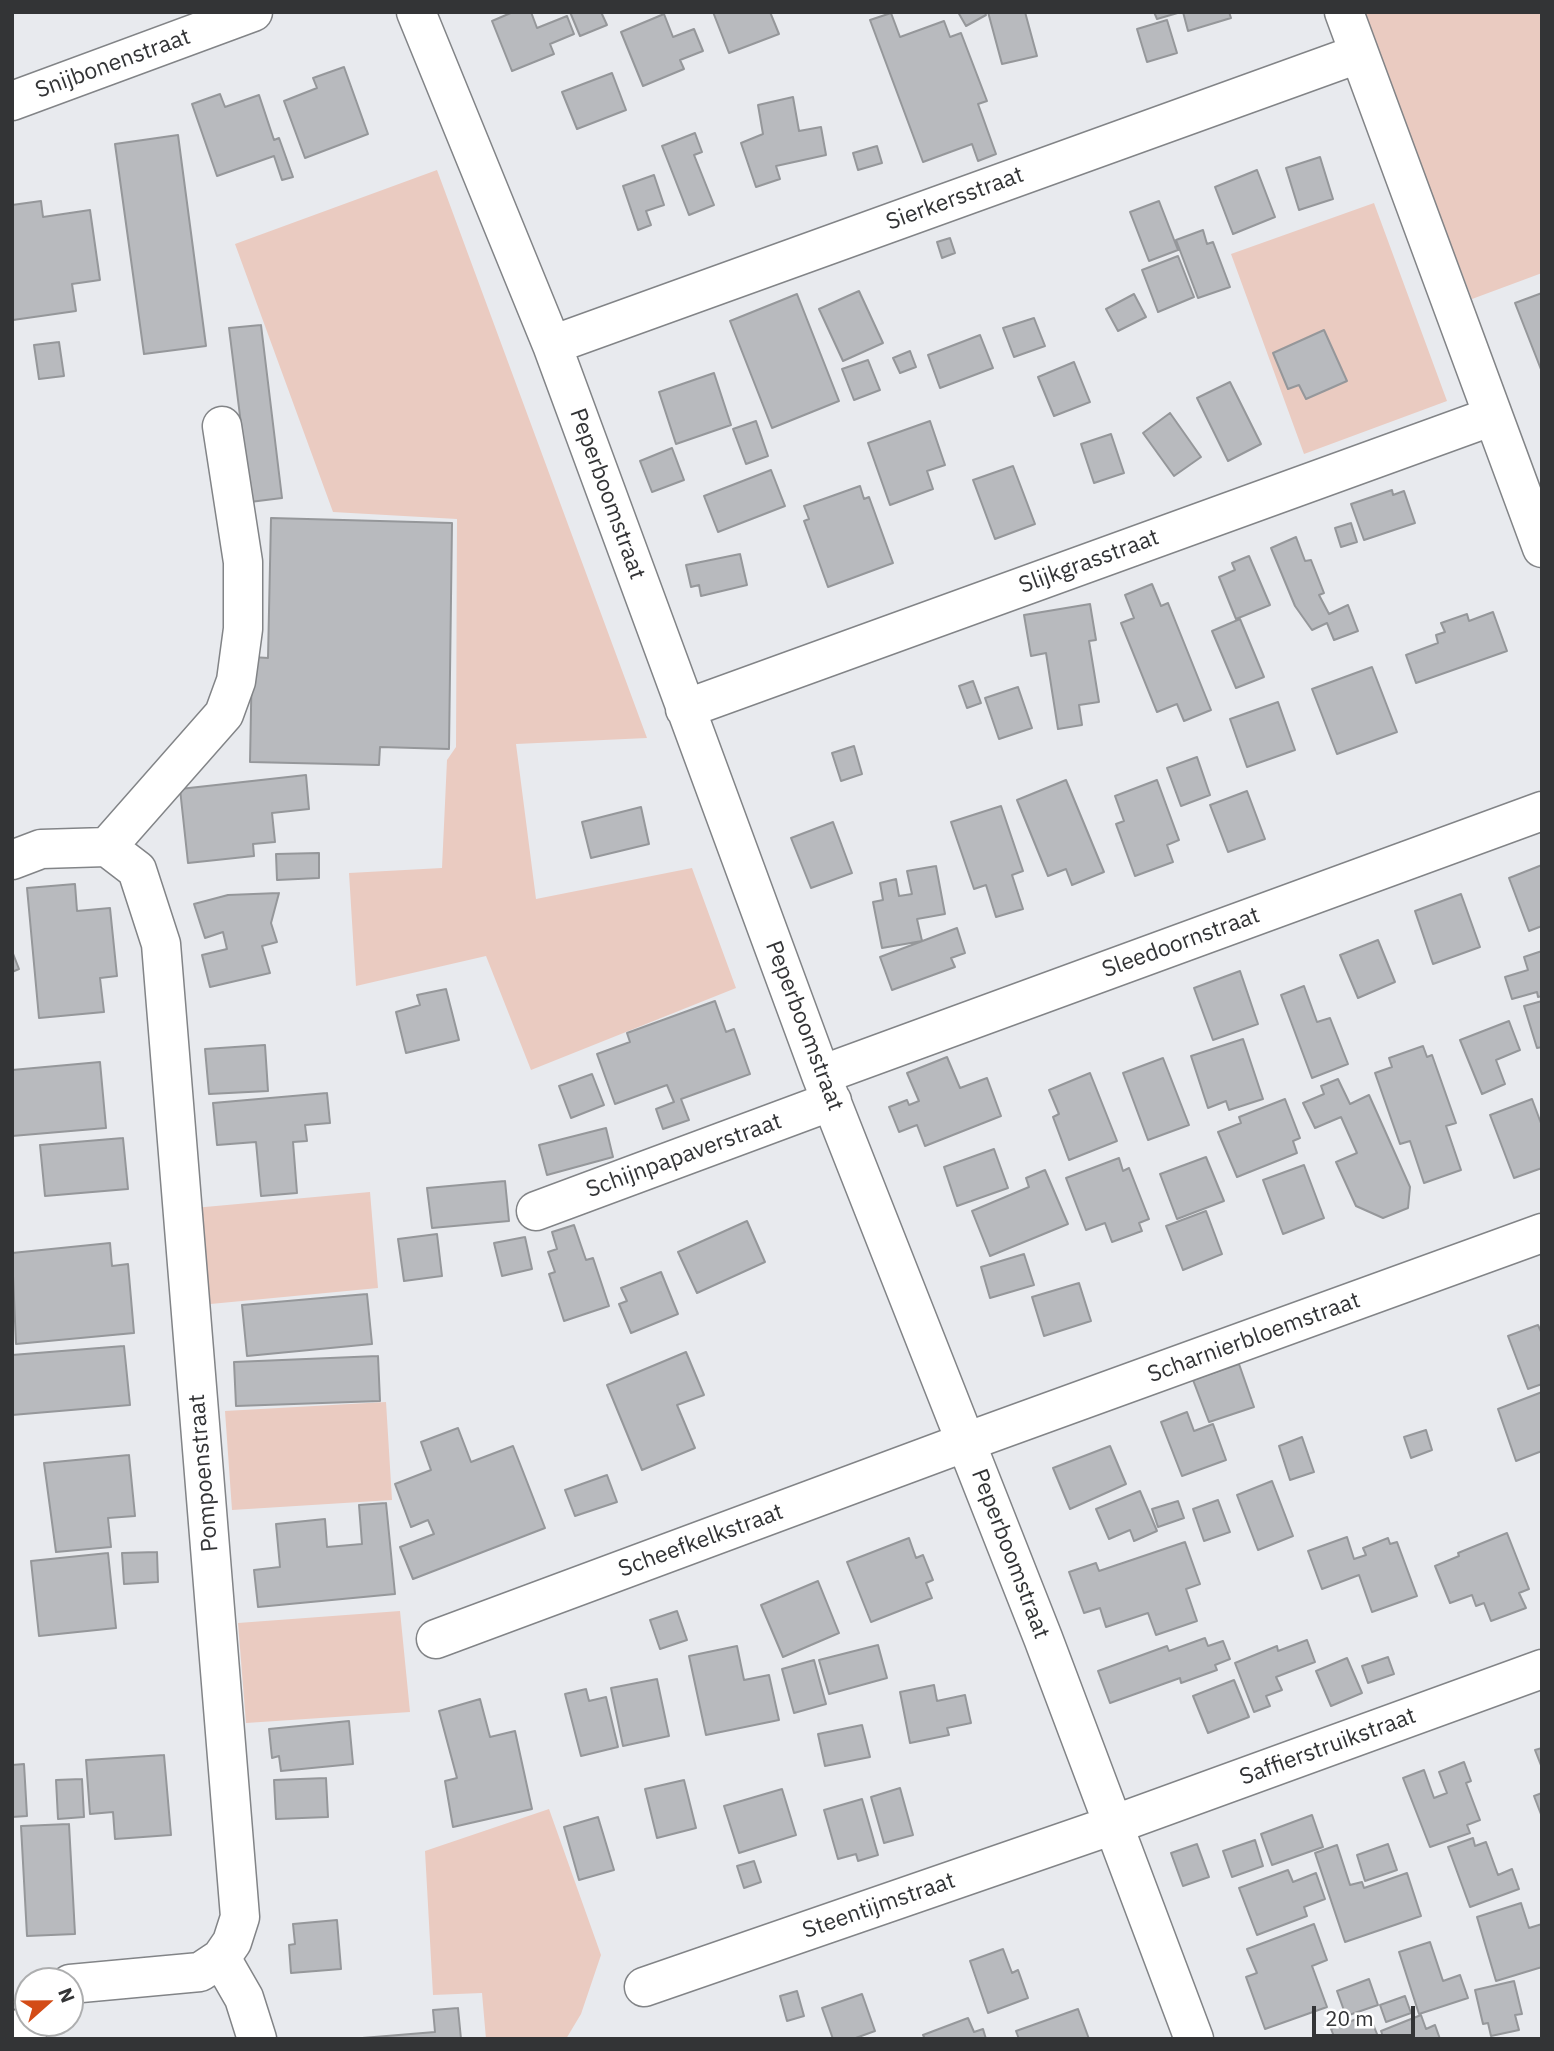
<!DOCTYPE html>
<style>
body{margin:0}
#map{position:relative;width:1554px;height:2051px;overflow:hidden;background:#e8eaee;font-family:"IBM Plex Sans",sans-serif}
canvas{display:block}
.frame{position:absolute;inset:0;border:14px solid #333436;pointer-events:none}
.north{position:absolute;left:14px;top:1967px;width:70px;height:70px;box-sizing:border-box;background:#fff;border:2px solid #adaeaf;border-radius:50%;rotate:69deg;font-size:19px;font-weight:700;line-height:28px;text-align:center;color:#333436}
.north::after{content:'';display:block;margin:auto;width:24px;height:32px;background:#d34c17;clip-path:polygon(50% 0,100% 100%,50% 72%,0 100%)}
.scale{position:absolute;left:1312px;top:2006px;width:103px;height:32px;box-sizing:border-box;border:4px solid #333436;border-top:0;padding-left:9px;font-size:21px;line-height:24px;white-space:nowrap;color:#333436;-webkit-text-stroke:5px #fff;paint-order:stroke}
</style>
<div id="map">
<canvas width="1554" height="2051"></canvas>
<div class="frame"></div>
<div class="north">N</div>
<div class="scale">20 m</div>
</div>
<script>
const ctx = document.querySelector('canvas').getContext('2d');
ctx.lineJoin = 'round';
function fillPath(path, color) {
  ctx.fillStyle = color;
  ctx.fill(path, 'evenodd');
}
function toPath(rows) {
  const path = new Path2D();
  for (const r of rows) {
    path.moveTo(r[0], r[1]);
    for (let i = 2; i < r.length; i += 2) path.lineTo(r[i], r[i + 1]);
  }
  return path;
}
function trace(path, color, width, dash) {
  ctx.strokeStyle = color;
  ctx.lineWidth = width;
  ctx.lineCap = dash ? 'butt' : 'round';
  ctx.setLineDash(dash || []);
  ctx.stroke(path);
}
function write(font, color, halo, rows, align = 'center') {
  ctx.font = font + ' "IBM Plex Sans",sans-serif';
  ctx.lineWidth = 5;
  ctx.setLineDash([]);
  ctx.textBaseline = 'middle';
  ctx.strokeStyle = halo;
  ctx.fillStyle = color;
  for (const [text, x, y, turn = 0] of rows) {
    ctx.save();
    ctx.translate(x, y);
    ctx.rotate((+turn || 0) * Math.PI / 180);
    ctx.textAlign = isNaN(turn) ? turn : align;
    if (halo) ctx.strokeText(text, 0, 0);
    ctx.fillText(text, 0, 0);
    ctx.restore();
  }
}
const green = toPath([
 [1361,12,1542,12,1542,273,1472,299],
 [437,170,647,738,516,744,536,899,692,868,736,988,531,1070,486,956,356,986,349,873,442,868,447,760,456,747,457,519,333,512,235,244],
 [1374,203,1447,401,1304,454,1231,254],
 [370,1192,378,1288,200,1305,194,1208],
 [386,1402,392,1500,232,1510,225,1411],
 [400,1611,410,1712,246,1723,238,1623],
 [549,1809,601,1955,581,2014,566,2039,486,2039,482,1993,433,1995,425,1851]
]);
const building = toPath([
 [513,12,531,12,537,28,567,16,574,34,550,44,554,54,512,71,492,21,513,12],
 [570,12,601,12,607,25,580,36,570,12],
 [713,12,770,12,779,34,729,53,713,12],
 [958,12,984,12,986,15,966,26,958,12],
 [988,12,1025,12,1037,56,1002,64,988,12],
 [1154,12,1181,12,1157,19,1154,12],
 [1183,12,1229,12,1231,18,1188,31,1183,12],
 [891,13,900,37,944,21,950,37,961,33,987,101,978,104,996,154,978,161,972,144,923,162,870,20,891,13],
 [664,14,673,37,694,29,703,51,680,60,684,69,643,86,621,32,664,14],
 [1167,20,1177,53,1147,62,1137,29,1167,20],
 [344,67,368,134,305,158,284,101,317,88,313,78,344,67],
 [612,73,626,110,577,129,562,92,612,73],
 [220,94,225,107,259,95,274,140,279,138,293,177,282,180,274,156,217,176,192,104,220,94],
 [793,97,799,131,821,127,826,155,776,166,780,179,756,187,741,143,763,134,758,105,793,97],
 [695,133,702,152,694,155,714,205,689,215,662,146,695,133],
 [178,135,206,346,144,354,115,144,178,135],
 [877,146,882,163,858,170,853,153,877,146],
 [1320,157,1333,199,1299,210,1286,168,1320,157],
 [1257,170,1275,217,1233,234,1215,187,1257,170],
 [654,175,664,205,646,211,651,225,638,230,623,186,654,175],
 [41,201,43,217,90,210,100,280,72,284,76,311,13,320,12,205,41,201],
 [1159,201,1178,250,1149,261,1130,212,1159,201],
 [1203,230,1207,244,1213,242,1230,287,1198,298,1176,240,1203,230],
 [950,238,955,253,942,258,937,242,950,238],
 [1178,256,1194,297,1158,312,1142,270,1178,256],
 [859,291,883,343,843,361,819,309,859,291],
 [1542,293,1542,372,1515,303,1542,293],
 [797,294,839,401,772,428,730,321,797,294],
 [1134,294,1146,317,1118,331,1106,309,1134,294],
 [1034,318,1045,346,1014,357,1003,328,1034,318],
 [261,325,282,498,242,503,244,448,229,328,261,325],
 [1324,330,1347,381,1306,399,1299,385,1288,389,1273,353,1324,330],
 [980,335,993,368,940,388,928,355,980,335],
 [59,342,64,376,39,379,34,345,59,342],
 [910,351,916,367,900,373,893,358,910,351],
 [868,360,880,390,854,400,842,369,868,360],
 [1074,362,1090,402,1054,416,1038,377,1074,362],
 [714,373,731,425,676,444,659,392,714,373],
 [1230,382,1261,444,1228,461,1197,398,1230,382],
 [1170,413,1201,457,1174,476,1143,433,1170,413],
 [756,421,768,456,746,464,733,429,756,421],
 [930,421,945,465,927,471,933,489,890,505,868,443,930,421],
 [1111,434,1124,473,1094,483,1081,444,1111,434],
 [672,448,684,480,652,492,640,461,672,448],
 [1013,466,1035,524,995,539,973,480,1013,466],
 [771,470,785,506,718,532,704,496,771,470],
 [860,486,864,499,869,497,893,563,828,587,804,521,809,519,804,506,860,486],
 [1392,490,1393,495,1404,491,1415,523,1364,540,1351,504,1392,490],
 [271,518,452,523,449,749,380,747,379,765,250,762,252,657,268,658,271,518],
 [1351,523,1357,542,1341,547,1335,528,1351,523],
 [1296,537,1305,561,1311,560,1324,593,1319,595,1329,614,1348,605,1358,631,1334,640,1327,623,1312,630,1295,606,1271,548,1296,537],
 [740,554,747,585,701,596,699,585,691,587,686,565,740,554],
 [1249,556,1270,605,1236,619,1219,577,1235,570,1232,563,1249,556],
 [1152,584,1161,606,1168,603,1211,710,1184,721,1177,704,1157,712,1121,623,1134,618,1125,595,1152,584],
 [1090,604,1096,640,1089,641,1099,702,1079,705,1082,725,1058,729,1046,653,1031,656,1024,615,1090,604],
 [1493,612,1507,651,1416,683,1406,655,1438,643,1436,635,1445,632,1441,623,1467,614,1469,621,1493,612],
 [1240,619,1264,677,1236,688,1212,631,1240,619],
 [1372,667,1397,732,1337,754,1312,689,1372,667],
 [973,681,981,703,967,708,959,686,973,681],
 [1018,687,1032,728,999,739,985,698,1018,687],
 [1278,702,1295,750,1247,767,1230,719,1278,702],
 [854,746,862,774,841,781,832,753,854,746],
 [1197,757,1210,795,1181,806,1167,768,1197,757],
 [306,775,309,809,272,813,275,842,253,844,254,856,188,863,180,789,306,775],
 [1066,780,1104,872,1072,885,1066,869,1048,876,1017,800,1066,780],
 [1157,780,1179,840,1167,845,1173,862,1135,876,1116,824,1124,821,1115,796,1157,780],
 [1247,791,1265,839,1228,852,1210,805,1247,791],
 [1001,806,1023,871,1012,875,1023,909,996,917,986,885,974,889,951,822,1001,806],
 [641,807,649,844,591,858,582,822,641,807],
 [833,822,852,873,811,888,791,838,833,822],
 [319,853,319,878,277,880,276,854,319,853],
 [1542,865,1542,926,1529,931,1509,878,1542,865],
 [936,866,945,914,917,919,922,941,882,948,873,902,883,900,880,883,896,879,899,896,912,894,907,871,936,866],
 [75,884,77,911,110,908,117,976,100,978,104,1012,39,1018,27,888,75,884],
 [279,893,271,923,277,942,262,946,270,973,210,987,202,955,227,949,223,932,205,938,194,904,228,895,279,893],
 [1461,894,1480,947,1433,964,1415,911,1461,894],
 [957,928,965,953,951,958,955,967,892,990,880,957,957,928],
 [1378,940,1395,982,1358,998,1340,955,1378,940],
 [12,951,19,969,12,972,12,951],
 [1542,951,1542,996,1538,997,1537,992,1512,999,1505,977,1528,970,1524,957,1542,951],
 [1240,971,1258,1024,1213,1040,1194,988,1240,971],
 [1304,986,1317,1022,1330,1018,1348,1064,1312,1078,1281,995,1304,986],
 [446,989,459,1040,406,1053,396,1012,420,1005,417,995,446,989],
 [715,1001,726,1032,734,1029,750,1074,681,1099,689,1120,663,1129,656,1109,674,1102,667,1085,615,1104,597,1054,630,1042,627,1033,715,1001],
 [1542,1001,1542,1047,1537,1048,1524,1006,1542,1001],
 [1509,1021,1520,1050,1496,1060,1505,1084,1482,1094,1460,1040,1509,1021],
 [1243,1039,1263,1099,1229,1110,1226,1101,1208,1108,1191,1056,1243,1039],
 [265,1045,268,1091,209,1094,205,1049,265,1045],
 [1423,1046,1427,1057,1432,1055,1456,1123,1446,1126,1461,1170,1424,1183,1410,1141,1400,1144,1375,1073,1392,1067,1389,1058,1423,1046],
 [947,1057,960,1088,987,1078,1001,1116,925,1146,917,1125,899,1132,889,1107,907,1100,909,1105,919,1101,907,1073,947,1057],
 [1163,1058,1189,1125,1148,1140,1123,1073,1163,1058],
 [100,1062,106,1128,12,1136,12,1070,100,1062],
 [1090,1073,1117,1141,1069,1160,1053,1117,1059,1114,1049,1090,1090,1073],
 [592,1074,604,1105,571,1118,559,1086,592,1074],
 [1338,1079,1350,1104,1369,1095,1410,1187,1408,1208,1383,1218,1356,1206,1336,1162,1357,1153,1341,1117,1315,1128,1303,1103,1324,1094,1321,1086,1338,1079],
 [327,1093,330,1123,305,1125,307,1141,293,1142,297,1193,261,1196,256,1142,217,1145,213,1103,327,1093],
 [1285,1099,1300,1138,1293,1141,1297,1153,1237,1177,1218,1132,1241,1123,1239,1117,1285,1099],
 [1532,1099,1542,1126,1542,1168,1514,1178,1490,1115,1532,1099],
 [606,1128,613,1157,547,1175,539,1145,606,1128],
 [123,1138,128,1189,45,1196,40,1145,123,1138],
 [994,1149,1008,1188,957,1206,944,1167,994,1149],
 [1206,1157,1224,1201,1177,1219,1160,1174,1206,1157],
 [1119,1158,1123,1171,1129,1168,1149,1219,1139,1223,1142,1231,1112,1242,1105,1223,1086,1230,1066,1178,1119,1158],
 [1304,1165,1324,1218,1283,1234,1263,1180,1304,1165],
 [1045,1170,1068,1224,990,1256,972,1211,1029,1187,1026,1178,1045,1170],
 [505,1181,509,1221,432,1228,427,1188,505,1181],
 [1206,1211,1222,1254,1183,1270,1166,1226,1206,1211],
 [747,1221,765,1262,697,1293,678,1252,747,1221],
 [574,1225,586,1260,593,1258,609,1306,564,1321,549,1274,555,1272,548,1252,557,1249,552,1232,574,1225],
 [437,1234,442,1276,404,1281,398,1239,437,1234],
 [525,1237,532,1269,502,1276,494,1243,525,1237],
 [110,1243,112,1266,128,1264,134,1333,16,1344,12,1253,110,1243],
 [1024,1254,1034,1285,990,1298,981,1267,1024,1254],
 [661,1272,678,1314,631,1333,619,1304,627,1301,621,1288,661,1272],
 [1079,1283,1091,1321,1044,1336,1032,1297,1079,1283],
 [367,1294,372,1344,247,1356,242,1305,367,1294],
 [1538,1325,1542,1334,1542,1384,1528,1389,1508,1336,1538,1325],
 [124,1346,130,1405,12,1415,12,1355,124,1346],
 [686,1352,704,1395,677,1405,695,1448,642,1470,607,1385,686,1352],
 [378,1356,380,1401,236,1406,234,1362,378,1356],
 [1239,1364,1254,1407,1209,1422,1193,1380,1239,1364],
 [1542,1392,1542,1451,1516,1461,1498,1409,1542,1392],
 [1187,1412,1194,1431,1213,1424,1226,1460,1182,1476,1161,1422,1187,1412],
 [458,1428,471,1462,513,1446,545,1528,413,1579,400,1547,434,1534,428,1520,411,1527,395,1484,431,1470,421,1442,458,1428],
 [1426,1430,1432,1450,1411,1458,1404,1437,1426,1430],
 [1302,1437,1314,1472,1290,1480,1279,1446,1302,1437],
 [1110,1446,1126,1484,1070,1509,1053,1468,1110,1446],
 [129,1455,135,1516,108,1518,111,1547,56,1552,44,1463,129,1455],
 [607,1475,617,1502,575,1516,565,1490,607,1475],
 [1272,1481,1293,1536,1258,1550,1237,1495,1272,1481],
 [1140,1491,1157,1531,1134,1541,1130,1530,1109,1539,1096,1509,1140,1491],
 [1218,1500,1230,1532,1204,1541,1193,1509,1218,1500],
 [1178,1501,1184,1518,1158,1527,1152,1509,1178,1501],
 [386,1503,395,1594,258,1607,254,1570,280,1567,276,1524,325,1519,327,1547,362,1544,359,1505,386,1503],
 [1507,1533,1529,1589,1519,1593,1526,1608,1491,1621,1484,1603,1476,1606,1472,1595,1450,1603,1435,1566,1459,1556,1458,1553,1507,1533],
 [1347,1537,1354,1559,1366,1555,1363,1548,1388,1538,1390,1544,1397,1542,1417,1596,1372,1612,1359,1575,1322,1589,1308,1551,1347,1537],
 [909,1538,916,1558,923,1555,933,1580,926,1583,932,1598,871,1622,847,1562,909,1538],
 [1185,1542,1200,1584,1186,1589,1197,1621,1156,1635,1148,1613,1106,1627,1100,1608,1084,1613,1069,1572,1096,1563,1099,1571,1185,1542],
 [157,1552,158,1582,124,1584,122,1553,157,1552],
 [108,1553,116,1628,39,1636,31,1561,108,1553],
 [818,1581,839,1633,783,1657,761,1605,818,1581],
 [677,1611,687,1640,660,1649,650,1620,677,1611],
 [1205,1638,1208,1646,1223,1641,1230,1659,1215,1665,1217,1670,1181,1683,1180,1678,1110,1703,1098,1671,1167,1646,1169,1651,1205,1638],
 [1307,1640,1315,1662,1276,1677,1282,1690,1266,1696,1270,1706,1254,1712,1235,1663,1277,1646,1278,1651,1307,1640],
 [878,1645,887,1678,829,1694,819,1660,878,1645],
 [737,1646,744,1680,769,1675,779,1720,706,1735,689,1656,737,1646],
 [1388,1657,1394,1674,1368,1683,1362,1666,1388,1657],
 [1347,1658,1362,1693,1331,1706,1316,1671,1347,1658],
 [814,1660,826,1704,794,1713,782,1669,814,1660],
 [657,1679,669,1736,623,1746,611,1688,657,1679],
 [1234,1680,1249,1717,1208,1733,1193,1696,1234,1680],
 [934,1685,937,1701,965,1695,971,1723,947,1728,949,1735,910,1743,900,1692,934,1685],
 [586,1689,589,1701,606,1697,618,1747,581,1756,565,1694,586,1689],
 [480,1699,490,1737,515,1731,532,1809,453,1827,445,1781,457,1778,439,1711,480,1699],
 [349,1721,353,1764,281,1771,279,1756,272,1758,269,1729,349,1721],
 [862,1725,870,1757,825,1766,818,1734,862,1725],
 [1542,1748,1542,1768,1535,1750,1542,1748],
 [164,1755,171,1835,115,1839,113,1812,90,1814,86,1760,164,1755],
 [1464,1762,1471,1781,1466,1783,1480,1820,1467,1825,1470,1833,1430,1847,1403,1778,1424,1770,1434,1798,1447,1793,1439,1772,1464,1762],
 [24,1764,27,1816,12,1817,12,1765,24,1764],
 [326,1778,328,1817,276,1819,274,1780,326,1778],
 [82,1779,84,1817,58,1819,56,1780,82,1779],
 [684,1780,696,1828,657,1838,645,1789,684,1780],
 [900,1788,913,1835,884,1843,871,1797,900,1788],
 [782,1789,796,1835,739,1853,724,1806,782,1789],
 [1542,1793,1542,1817,1534,1796,1542,1793],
 [862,1799,878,1855,858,1861,856,1854,838,1859,824,1810,862,1799],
 [1312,1815,1323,1847,1272,1865,1261,1834,1312,1815],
 [598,1817,614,1870,579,1880,564,1827,598,1817],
 [69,1824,75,1934,27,1936,21,1826,69,1824],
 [1473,1838,1475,1846,1486,1842,1498,1875,1512,1869,1519,1889,1470,1907,1448,1847,1473,1838],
 [1255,1840,1263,1866,1232,1877,1223,1851,1255,1840],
 [1197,1844,1209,1877,1183,1886,1171,1853,1197,1844],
 [1388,1844,1397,1870,1365,1881,1357,1855,1388,1844],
 [1337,1845,1350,1885,1362,1882,1364,1888,1407,1873,1421,1916,1345,1942,1315,1853,1337,1845],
 [754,1861,761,1882,744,1888,737,1866,754,1861],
 [1288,1870,1293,1882,1316,1873,1325,1899,1304,1907,1307,1916,1257,1935,1239,1888,1288,1870],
 [1521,1903,1529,1928,1542,1924,1542,1967,1496,1981,1477,1917,1521,1903],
 [337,1920,341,1969,291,1973,289,1945,295,1944,293,1924,337,1920],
 [1314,1924,1327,1960,1312,1966,1327,2007,1265,2029,1246,1977,1257,1973,1247,1949,1314,1924],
 [1430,1942,1443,1981,1460,1975,1468,1998,1419,2014,1399,1952,1430,1942],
 [1003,1949,1012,1973,1018,1970,1028,1998,988,2013,970,1961,1003,1949],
 [1369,1979,1378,2005,1346,2016,1337,1991,1369,1979],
 [1514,1981,1522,2014,1515,2015,1519,2030,1491,2036,1488,2023,1483,2024,1475,1990,1514,1981],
 [797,1991,804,2016,787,2021,780,1996,797,1991],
 [862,1994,875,2031,853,2039,833,2039,822,2008,862,1994],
 [1405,1996,1411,2013,1386,2022,1380,2005,1405,1996],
 [458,2008,461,2039,350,2039,435,2032,433,2010,458,2008],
 [1078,2009,1089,2039,1019,2039,1016,2031,1078,2009],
 [1369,2014,1379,2039,1335,2039,1331,2029,1369,2014],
 [1421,2015,1426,2029,1435,2025,1440,2039,1384,2039,1381,2031,1421,2015],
 [968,2018,974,2032,983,2029,986,2039,925,2039,923,2035,968,2018]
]);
const minor = toPath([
 [416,12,552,345,821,1075,1043,1638,1194,2039],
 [1344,12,1542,548],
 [12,101,253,12],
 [552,345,1358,54],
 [685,709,1493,416],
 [12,860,41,849,107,847,224,714,236,681,243,629,243,562,222,426],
 [821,1075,1542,811],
 [536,1211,832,1101],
 [436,1639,966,1442,1542,1233],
 [221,1958,244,1998,257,2039],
 [70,1984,200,1972,221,1958,232,1942,240,1917,161,944,137,870,107,847],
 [644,1987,1113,1825,1542,1669],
 [26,2039,29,2023]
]);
const streetNames = [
 ["Snijbonenstraat",113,64,-20],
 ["Sierkersstraat",955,199,-20],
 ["Peperboomstraat",607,494,70],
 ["Slijkgrasstraat",1089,562,-20],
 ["Sleedoornstraat",1181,943,-20],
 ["Peperboomstraat",804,1026,69],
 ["Schijnpapaverstraat",684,1156,-20],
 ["Scharnierbloemstraat",1254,1338,-20],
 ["Pompoenstraat",204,1473,-95],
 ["Scheefkelkstraat",701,1541,-20],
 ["Peperboomstraat",1010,1554,69],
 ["Saffierstruikstraat",1328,1747,-20],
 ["Steentijmstraat",879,1906,-19]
];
fillPath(green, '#eacbc1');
fillPath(building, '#b8babe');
trace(building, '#95979a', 2);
trace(minor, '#828487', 41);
trace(minor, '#fff', 38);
write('23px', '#333436', '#fff', streetNames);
</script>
